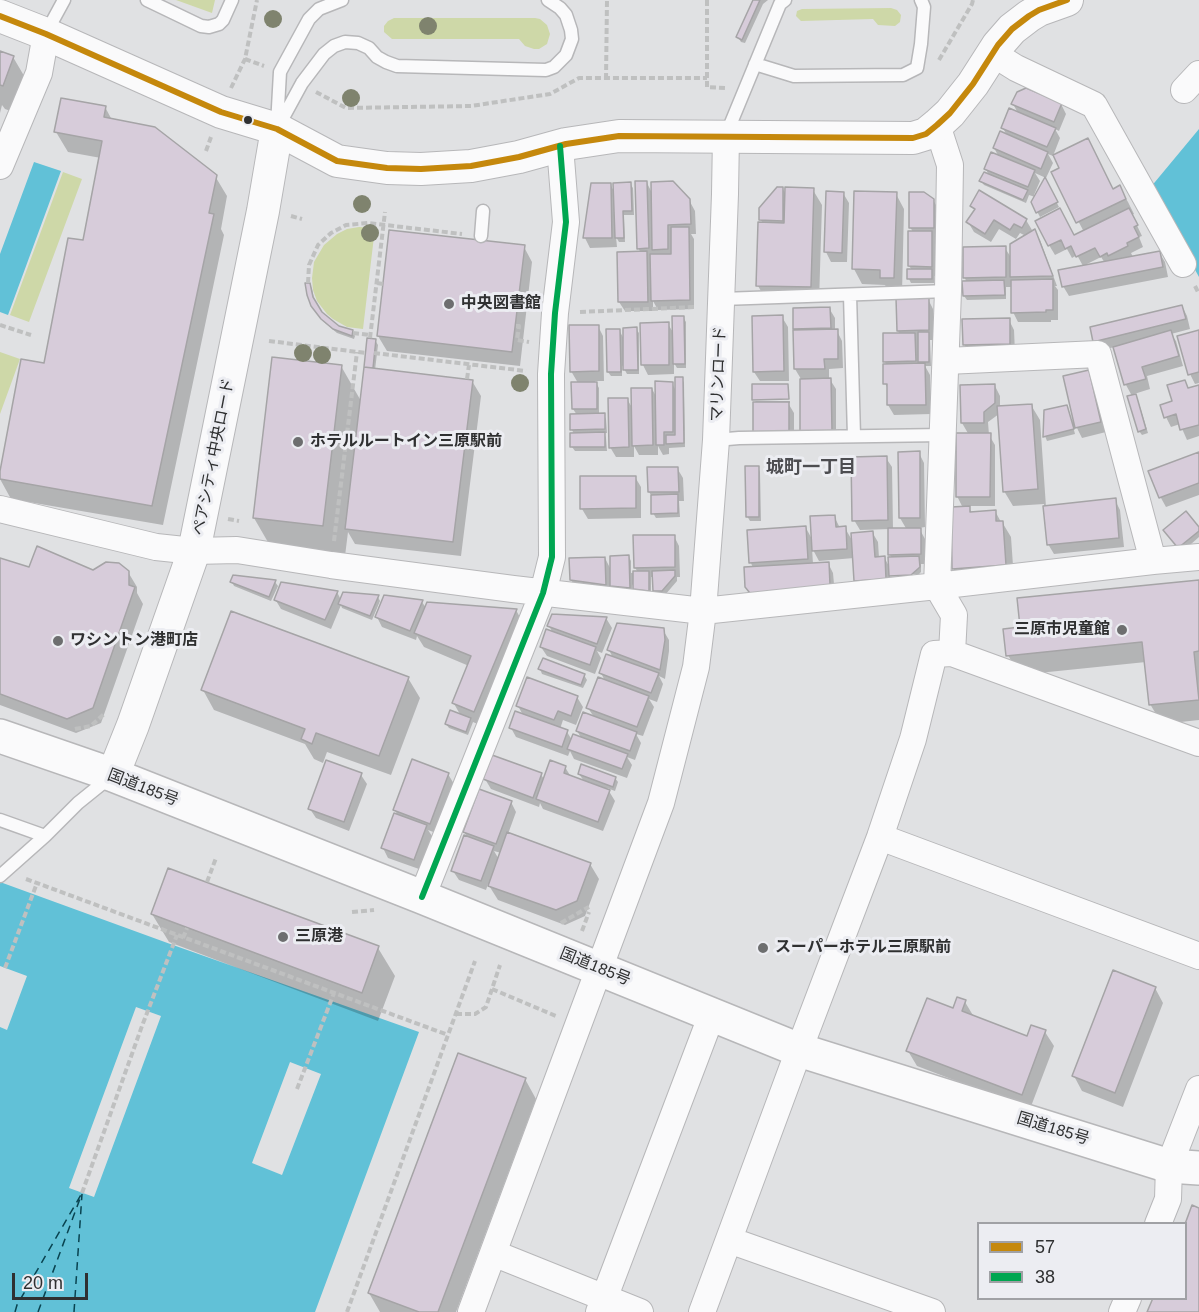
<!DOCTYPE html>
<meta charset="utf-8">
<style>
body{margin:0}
#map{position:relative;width:1199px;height:1312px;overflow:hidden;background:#e0e1e3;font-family:Helvetica,sans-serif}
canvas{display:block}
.legend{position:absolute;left:977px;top:1222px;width:210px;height:78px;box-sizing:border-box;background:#ecedf2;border:2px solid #a0a1a5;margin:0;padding:8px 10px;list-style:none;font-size:18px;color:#2f3031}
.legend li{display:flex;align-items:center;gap:12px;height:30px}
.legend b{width:30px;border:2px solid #a0a1a5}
.scale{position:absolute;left:12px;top:1273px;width:76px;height:27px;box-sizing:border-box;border:3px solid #2f3031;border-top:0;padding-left:8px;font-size:18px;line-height:21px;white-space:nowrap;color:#2f3031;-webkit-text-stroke:4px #ecedf2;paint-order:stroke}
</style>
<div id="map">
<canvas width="1199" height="1312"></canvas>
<ul class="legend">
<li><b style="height:8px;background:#c5880c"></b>57</li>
<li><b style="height:8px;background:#00a651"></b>38</li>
</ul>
<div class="scale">20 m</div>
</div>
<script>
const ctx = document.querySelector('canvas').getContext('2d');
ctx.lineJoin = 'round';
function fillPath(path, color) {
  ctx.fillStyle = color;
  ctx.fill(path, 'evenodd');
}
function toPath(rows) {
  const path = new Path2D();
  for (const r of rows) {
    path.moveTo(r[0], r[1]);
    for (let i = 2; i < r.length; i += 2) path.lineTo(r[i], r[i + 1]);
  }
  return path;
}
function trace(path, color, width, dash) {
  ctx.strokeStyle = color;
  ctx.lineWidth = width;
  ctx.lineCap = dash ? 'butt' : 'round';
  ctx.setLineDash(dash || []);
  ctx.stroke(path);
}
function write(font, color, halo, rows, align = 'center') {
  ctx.font = font + ' Helvetica,"Noto Sans JP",sans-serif';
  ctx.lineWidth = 6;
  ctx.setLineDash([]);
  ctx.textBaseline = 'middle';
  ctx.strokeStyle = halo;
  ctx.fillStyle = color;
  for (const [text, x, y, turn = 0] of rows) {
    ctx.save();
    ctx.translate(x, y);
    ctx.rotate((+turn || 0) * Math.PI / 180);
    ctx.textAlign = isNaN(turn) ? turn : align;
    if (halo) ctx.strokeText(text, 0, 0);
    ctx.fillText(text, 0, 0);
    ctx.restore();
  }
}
const green = toPath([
 [176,0,215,0,212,13],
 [891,8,897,10,901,15,900,22,895,26,878,25,873,19,801,21,796,16,797,11,802,9],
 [394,18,535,18,540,19,547,25,550,34,547,44,539,49,534,49,525,46,519,39,392,39,384,32,384,26,388,21],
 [63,172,82,179,29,322,10,315],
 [359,227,375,228,363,329,347,327,333,319,327,314,317,301,313,290,312,278,314,262,324,245,337,234,347,229],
 [0,352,20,359,0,414]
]);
const water = toPath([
 [1199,129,1199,277,1150,188],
 [34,162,61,171,8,315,0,312,0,254],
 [0,882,173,945,419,1032,315,1312,0,1312]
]);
const pier = toPath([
 [0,966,27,976,7,1030,0,1027],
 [136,1007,161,1016,94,1197,69,1188],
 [290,1062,321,1074,282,1175,252,1163]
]);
const shadow = toPath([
 [755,0,768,0,763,4,745,43,741,42,738,37],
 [0,53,13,57,30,86,19,114,5,109,2,105,0,113],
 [1013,104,1061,104,1066,114,1059,131,1055,129,1060,138,1053,156,1048,154,1053,163,1046,178,1035,173,1040,181,1034,195,1036,196,1045,180,1059,207,1040,217,1032,202,1035,197,1029,195,1026,203,984,185,981,181,989,176,986,169,999,157,994,148,1007,136,1003,128,1018,113],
 [105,107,112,120,215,176,227,196,221,229,224,235,163,525,11,499,0,479,45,365,85,242,101,158,68,152,56,132],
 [1053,173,1113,190,1119,187,1128,202,1134,214,1132,215,1142,236,1139,237,1143,247,1131,253,1133,257,1159,252,1165,262,1168,277,1069,296,1063,286,1105,263,1101,257,1083,266,1077,255,1072,258,1067,249,1055,255,1049,245,1037,222,1074,237,1084,232],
 [647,183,652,193,689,200,695,211,696,234,691,234,694,239,694,309,658,310,653,301,653,311,625,311,619,302,641,253,638,248],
 [610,184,615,193,630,184,633,188,634,215,624,215,625,242,619,242,616,237,617,247,590,248,585,238,593,185],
 [783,189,786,195,813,190,822,205,819,302,767,301,758,286,763,224,761,220],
 [843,193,849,203,847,262,831,262,826,252],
 [896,194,904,209,902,293,890,293,885,285,862,284,854,269],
 [933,200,939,210,939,237,935,237,937,242,937,276,934,276,934,283,911,283,909,279,912,270,909,266,913,232,910,227],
 [972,206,1026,220,1032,230,1029,234,1034,231,1040,240,1057,286,1055,286,1058,290,1058,320,1051,320,1051,322,1018,322,1013,312,1012,287,1006,287,1006,299,967,300,964,296,967,282,964,277,1005,248,1012,259,1026,236,1020,233,1016,239,999,229,991,242,974,232,968,222,975,211],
 [524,247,532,262,520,366,387,351,378,336],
 [310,284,312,289,315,303,321,313,332,323,352,331,355,336,354,339,337,333,325,323,316,311],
 [928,299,933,309,934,340,930,340,931,366,925,366,930,375,931,414,894,415,888,405,888,389,885,383,887,366,885,362,900,335,898,331],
 [1182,306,1187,316,1190,329,1171,334,1176,341,1183,366,1147,376,1150,389,1134,394,1138,400,1148,433,1142,435,1139,431,1132,396,1126,385,1114,347,1100,351,1094,341],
 [829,308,835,318,835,331,837,331,842,341,843,368,829,369,829,378,836,389,836,440,802,431,801,379,795,369,797,332,794,328],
 [683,317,686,322,686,368,677,368,674,363,674,374,648,375,643,365,642,324,668,324,674,334],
 [782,317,788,327,789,381,760,381,754,372],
 [1009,320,1014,330,1015,353,970,354,964,344],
 [598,326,603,336,604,381,595,381,599,388,599,415,604,415,606,419,607,433,604,433,606,438,607,451,575,451,572,447,574,434,572,430,577,415,573,409,573,384,578,383,571,371],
 [636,329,639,333,639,374,627,374,622,365,622,376,611,376,608,372,608,330,619,330,624,339],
 [1199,331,1199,383,1195,384,1190,374],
 [369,339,375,340,378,345,375,370,472,381,481,396,461,556,355,544,348,532,344,564,276,556,254,518,341,366,361,401],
 [1088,372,1094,382,1106,432,1082,438,1077,428,1065,378],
 [682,378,684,383,685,447,669,448,669,454,663,455,658,446,658,455,639,455,634,446,634,457,616,457,610,447,627,399,633,409,652,389,657,398,672,383,676,391],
 [1184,382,1189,390,1199,387,1199,436,1187,440,1180,424,1171,427,1166,417],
 [995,386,1000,396,1000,407,1031,405,1040,420,1046,507,1115,500,1120,510,1124,547,1054,554,1048,544,1044,504,1013,506,1004,491,999,414,988,422,989,435,995,445,995,506,968,506,972,513,995,511,1001,522,1002,522,1011,537,1014,580,962,583,953,568,963,508,957,496,969,435,962,423],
 [755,401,790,401,790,403,788,403,794,413,794,442],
 [1067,406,1069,411,1075,434,1047,441,1045,436],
 [900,453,919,453,924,463,925,527,919,528,925,539,926,564,921,564,921,572,918,575,918,574,890,574,890,577,916,577,861,590,855,580,854,558,819,561,812,548,813,564,828,563,833,573,835,595,753,568,751,563,748,532,806,528,813,541,834,516,840,528,845,528,853,542,872,532,878,542,879,558,884,557,890,568,892,558,890,555,890,529,860,530,854,520,886,458,892,467,893,530,907,530,900,518],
 [1199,453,1199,495,1166,507,1161,498,1150,472],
 [758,467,760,472,761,521,750,521,747,516],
 [677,468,683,478,684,501,679,501,680,517,656,518,653,513,653,498,649,492],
 [635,477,641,487,641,518,588,519,582,509,581,478],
 [1199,529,1199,537,1182,552,1167,534],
 [674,536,679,546,680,577,677,577,677,581,665,595,657,595,654,590,654,577,651,577,651,595,637,593,632,584,632,592,614,590,610,583,611,594,577,590,571,580,605,558,611,570,629,557,631,561,631,573,638,572,635,568],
 [0,562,30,569,128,572,137,587,137,593,143,604,101,723,76,733,0,705],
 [232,582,275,582,278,586,271,601,234,586],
 [1199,584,1199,720,1162,724,1150,704,1146,662,1019,675,1008,655,1022,629],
 [337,592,341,600,378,597,380,601,372,620,342,608,341,605,331,629,281,609,275,599],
 [422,602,426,608,516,610,524,625,482,726,473,722,468,735,449,728,446,724,461,716,453,702,469,666,424,647,417,636,416,640,382,627,377,617],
 [606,618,612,628,602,653,597,651,601,658,595,674,547,656,541,647,553,633,549,626],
 [663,630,669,640,669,651,665,679,659,676,663,684,657,702,649,699,654,707,643,736,636,734,641,743,635,760,627,757,632,765,627,778,574,759,570,751,568,756,516,737,511,728,523,715,518,706,577,697,583,707,576,725,563,720,560,729,567,732,572,740,582,739,577,731,594,717,588,708,605,681,601,673,613,658,609,650],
 [540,669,584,675,587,680,583,688,542,674],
 [408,678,420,698,391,775,327,752,323,763,314,759,305,744,214,710,203,690],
 [565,767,571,777,584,781,579,774,615,778,618,782,615,791,607,788,615,801,603,831,543,809,540,803,539,807,491,789,485,779,541,775,545,780],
 [448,774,454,784,436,833,428,830,432,836,419,869,388,858,383,848,398,816,395,810],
 [361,775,367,784,349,831,316,818,310,809],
 [511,802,516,812,508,834,590,864,599,879,585,916,565,925,498,900,488,884,486,890,459,880,453,871,468,838,464,832],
 [494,851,501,853,499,859,497,856],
 [169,869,378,948,395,976,378,1021,169,942,152,914],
 [1155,988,1163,1003,1123,1107,1082,1091,1074,1076],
 [965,1002,974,1017,1028,1038,1045,1032,1054,1046,1030,1109,917,1066,908,1051,954,1009],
 [525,1079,536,1099,456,1312,380,1312,369,1293]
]);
const ferry = toPath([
 [15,1312,17,1305,82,1193],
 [38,1312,81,1196],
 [74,1312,82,1194]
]);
const building = toPath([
 [753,0,760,0,742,40,736,37,753,0],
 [0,51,14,56,3,86,0,85,0,51],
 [1026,88,1062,103,1054,122,1011,104,1017,92,1026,88],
 [61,98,106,106,104,117,155,127,217,175,209,213,214,214,152,506,0,479,0,471,21,359,44,363,68,238,83,240,102,141,54,132,61,98],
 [1009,108,1056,128,1047,147,1001,128,1009,108],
 [1000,131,1048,152,1041,169,993,148,1000,131],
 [1088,138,1113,189,1120,185,1126,199,1076,223,1051,172,1059,168,1053,155,1088,138],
 [991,152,1035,170,1028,187,984,169,991,152],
 [984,172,1028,190,1023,200,979,181,984,172],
 [1045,177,1058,202,1036,213,1031,202,1045,177],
 [635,181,647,181,649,248,637,249,635,181],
 [673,181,690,199,691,224,668,225,668,249,652,250,651,182,673,181],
 [631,182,632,211,623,211,624,238,615,238,613,183,631,182],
 [591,183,611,183,612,238,583,238,591,183],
 [777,187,783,187,783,221,759,220,759,208,777,187],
 [785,187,814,188,811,287,756,286,758,222,784,223,785,187],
 [979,190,1027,219,1022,228,1014,224,1010,230,994,220,985,234,966,222,975,209,970,206,979,190],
 [826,191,844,192,842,253,824,252,826,191],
 [854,191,897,192,894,278,880,278,880,270,852,269,854,191],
 [909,192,924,192,934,199,934,228,909,228,909,192],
 [1060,208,1074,235,1129,208,1138,225,1134,227,1139,237,1127,243,1128,246,1108,256,1107,253,1100,257,1095,248,1076,257,1071,246,1065,249,1061,240,1048,246,1035,221,1060,208],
 [671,227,689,227,690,300,651,301,650,254,671,254,671,227],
 [1035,229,1053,276,1010,277,1010,244,1035,229],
 [389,230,525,245,512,352,377,336,389,230],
 [908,231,932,231,932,267,908,266,908,231],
 [1006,246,1006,277,963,278,963,247,1006,246],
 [647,251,648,302,618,302,617,252,647,251],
 [1160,251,1163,267,1062,287,1058,270,1160,251],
 [907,269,932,269,932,279,907,279,907,269],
 [1053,279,1053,310,1046,310,1046,312,1011,313,1011,280,1053,279],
 [1004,280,1005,295,963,296,962,281,1004,280],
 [305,283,310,283,313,297,322,312,339,326,353,330,352,336,333,329,321,319,311,306,307,295,305,283],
 [929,297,929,330,897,331,896,298,929,297],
 [1182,305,1186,319,1093,342,1090,327,1182,305],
 [830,307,831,328,793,329,793,308,830,307],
 [783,315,784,371,753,372,752,316,783,315],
 [672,316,684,316,685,364,673,364,672,316],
 [1010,318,1010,344,963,345,962,319,1010,318],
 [669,322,669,365,641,365,640,323,669,322],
 [569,325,599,325,599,371,570,372,569,325],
 [637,327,638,370,623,370,623,328,637,327],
 [606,329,620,329,621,372,607,372,606,329],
 [838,329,838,359,824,359,825,369,794,369,793,330,838,329],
 [1171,330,1179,356,1142,367,1146,379,1124,385,1113,347,1171,330],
 [1199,330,1199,372,1188,375,1177,336,1199,330],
 [918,332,929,332,929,362,918,362,918,332],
 [883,333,915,333,916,361,883,362,883,333],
 [367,338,376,339,373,368,364,367,367,338],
 [272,357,342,365,323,526,253,518,272,357],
 [925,363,926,405,887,405,887,384,883,384,883,364,925,363],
 [364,367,473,380,453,542,345,529,364,367],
 [1089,370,1101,422,1075,428,1063,376,1089,370],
 [675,377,683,377,684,443,666,444,666,435,675,435,675,377],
 [831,378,832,431,800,432,800,379,831,378],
 [1185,380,1188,388,1199,385,1199,425,1180,430,1176,414,1164,418,1160,405,1172,401,1167,385,1185,380],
 [655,381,673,382,673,432,664,432,664,445,656,445,655,381],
 [571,382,597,382,597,409,572,409,571,382],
 [752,384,788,384,789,399,752,400,752,384],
 [995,384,995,403,984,412,984,423,961,423,960,385,995,384],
 [631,388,652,388,653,445,632,446,631,388],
 [1136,394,1146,429,1138,432,1127,396,1136,394],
 [608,398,628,398,629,447,609,448,608,398],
 [753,402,789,402,789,433,753,434,753,402],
 [1032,404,1038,489,1003,492,997,406,1032,404],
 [1067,405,1074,429,1043,437,1044,410,1067,405],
 [605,413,605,429,570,430,570,414,605,413],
 [605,432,605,447,570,447,570,433,605,432],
 [956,433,991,433,990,497,956,497,956,433],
 [920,451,920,518,899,518,898,452,920,451],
 [1199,452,1199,483,1159,498,1148,471,1199,452],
 [887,456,888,520,852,521,851,457,887,456],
 [745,466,759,466,759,517,746,517,745,466],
 [647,467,678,467,679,492,648,492,647,467],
 [580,476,636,476,636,508,580,509,580,476],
 [678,494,678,513,651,514,651,495,678,494],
 [1116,498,1119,538,1047,545,1043,506,1116,498],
 [970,506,970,512,996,510,996,521,1003,521,1006,565,952,569,951,507,970,506],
 [1186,511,1199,527,1199,531,1178,548,1163,530,1186,511],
 [835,515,836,527,846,526,847,549,812,551,810,516,835,515],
 [806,526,808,559,749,563,747,530,806,526],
 [888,528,921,528,921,554,888,555,888,528],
 [873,531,875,557,885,556,886,579,854,581,851,533,873,531],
 [633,535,675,535,675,567,634,568,633,535],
 [37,546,93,570,106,562,119,563,129,571,129,585,135,587,93,708,67,719,0,694,0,558,29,567,37,546],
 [629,555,630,588,610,586,610,556,629,555],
 [919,556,920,567,911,575,889,576,888,557,919,556],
 [605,557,606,585,570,580,569,558,605,557],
 [829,562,830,585,754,598,745,587,744,567,829,562],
 [675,570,675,576,662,591,653,591,652,571,675,570],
 [633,571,649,571,649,591,633,589,633,571],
 [233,575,276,580,269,597,230,582,233,575],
 [1199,580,1199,651,1194,652,1199,700,1149,705,1142,642,1006,656,1003,629,1020,627,1017,598,1199,580],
 [281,582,338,591,325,620,274,600,281,582],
 [343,592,379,595,370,616,338,604,343,592],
 [384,595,423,600,410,631,375,617,384,595],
 [427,602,517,609,474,712,452,703,471,656,414,633,427,602],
 [231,611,409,677,379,756,316,733,312,744,301,739,305,729,201,690,231,611],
 [552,614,607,617,597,644,547,626,552,614],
 [617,623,664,628,665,640,660,670,607,650,617,623],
 [546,629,596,647,590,665,540,647,546,629],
 [606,654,659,673,651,693,599,673,606,654],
 [543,658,585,674,581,685,538,669,543,658],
 [527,677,578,696,571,716,558,711,554,720,516,706,527,677],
 [598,677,649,696,637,727,586,708,598,677],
 [450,710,471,718,466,732,445,724,450,710],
 [515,711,568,730,562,747,509,728,515,711],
 [583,712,637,732,630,751,576,731,583,712],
 [573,734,628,754,622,769,567,749,573,734],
 [492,755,542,773,533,798,483,779,492,755],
 [412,759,449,773,430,824,393,810,412,759],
 [326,760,362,773,344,822,308,809,326,760],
 [550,760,566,766,564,773,610,790,598,822,536,799,550,760],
 [581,764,616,777,613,787,578,774,581,764],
 [479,789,512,801,496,844,463,832,479,789],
 [394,813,427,825,414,860,381,848,394,813],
 [507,832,591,863,577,901,556,910,488,886,507,832],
 [464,835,494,846,481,881,451,871,464,835],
 [168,868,379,946,362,993,151,914,168,868],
 [1113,970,1156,987,1115,1093,1072,1076,1113,970],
 [957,997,966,1000,962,1011,1027,1036,1031,1025,1046,1030,1022,1095,906,1051,927,998,953,1008,957,997],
 [458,1053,526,1078,438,1312,419,1312,368,1293,458,1053],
 [1192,1205,1199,1208,1199,1312,1147,1312,1153,1298,1186,1298,1185,1224,1192,1205]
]);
const path = toPath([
 [707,0,707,87,725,88],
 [245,59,264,66],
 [939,60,972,4,973,0],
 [606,79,607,0],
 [231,88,245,59,257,0],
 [316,92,346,108,471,106,550,94,579,78,707,78],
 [206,151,211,137],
 [291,216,302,219],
 [308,283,309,265,318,245,331,233,346,225,368,223,462,234],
 [377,283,383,284],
 [1195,286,1199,294],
 [580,312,696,307],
 [0,325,31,335],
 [516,326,519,326,517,340,529,342],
 [353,333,371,335],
 [370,338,385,212],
 [269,341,366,353],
 [374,353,526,371],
 [467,379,469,365],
 [228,519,239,521],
 [334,541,357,352],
 [75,729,91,726,104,714],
 [26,879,448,1035],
 [207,882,216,858],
 [352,912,374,910],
 [561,923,589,907],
 [582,931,589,912],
 [183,938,187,928],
 [5,968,37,883],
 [492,989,556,1016],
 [456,1014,475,1014,486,1007,500,965],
 [297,1089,334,993],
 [82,1193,142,1026,177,935],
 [347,1312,475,961]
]);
const service = toPath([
 [147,0,201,26,209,27,219,24,223,20,232,0],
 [46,33,64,0],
 [755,64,794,76,903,75,917,68,921,44,924,7,921,0],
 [277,125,280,72,309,19,319,9,342,0],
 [277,129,302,83,324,54,334,46,345,42,358,43,369,48,377,57,386,62,397,66,546,70,554,67,566,55,572,39,571,30,566,15,560,8,548,0],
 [726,135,780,4,785,0],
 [481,236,483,211],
 [850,295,854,436],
 [722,299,948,291],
 [716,440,739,438,943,435],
 [0,820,45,836,78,803,109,778],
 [0,876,45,836]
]);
const minor = toPath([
 [992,53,1016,68,1094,105,1183,264],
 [1184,90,1199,74],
 [937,125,950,165,948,291,937,586,954,615,952,653,1199,743],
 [0,166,39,73,46,34],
 [946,361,1098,354,1153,561],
 [0,509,156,547,194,551,237,550,331,565,513,589,703,611,937,586,1153,561,1199,557],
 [880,837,1199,956],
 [422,897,543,593,552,557,551,374,555,313,566,222,560,146],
 [1158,1224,1168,1199,1169,1166,1199,1089],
 [729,1240,932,1312],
 [493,1253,640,1312],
 [471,1312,661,803,696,667,703,611,716,440,725,194,726,136],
 [599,1312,712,1014],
 [702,1312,799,1050,880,837,913,739,934,654,952,653],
 [1122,1312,1128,1298]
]);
const tertiary = toPath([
 [0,16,46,34,221,112,277,129,337,161,387,168,421,169,471,166,519,157,566,144,619,136,913,138,926,134,937,125,950,113,973,84,998,45,1012,29,1029,16,1039,10,1067,0],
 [113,775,133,725,194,551,263,211,277,129]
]);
const trunk = toPath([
 [0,736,113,775,422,897,799,1050,1169,1166,1199,1168]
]);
const bus1 = toPath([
 [0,16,46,34,221,112,277,129,337,161,387,168,421,169,471,166,519,157,566,144,619,136,913,138,926,134,937,125,950,113,973,84,998,45,1012,29,1029,16,1039,10,1067,0]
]);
const bus2 = toPath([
 [422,897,543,593,552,557,551,374,555,313,566,222,560,146]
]);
const trees = [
 [273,19],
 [428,26],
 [351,98],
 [362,204],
 [370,233],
 [303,353],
 [322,355],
 [520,383]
];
const markers = [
 [248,120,5,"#2f3031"],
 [449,304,6,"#6d6e6f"],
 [298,442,6,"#6d6e6f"],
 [1122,630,6,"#6d6e6f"],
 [58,641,6,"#6d6e6f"],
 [283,937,6,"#6d6e6f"],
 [763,948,6,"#6d6e6f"]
];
const poiNames = [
 ["中央図書館",461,304],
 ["ホテルルートイン三原駅前",310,442],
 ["三原市児童館",1110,630,"right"],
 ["ワシントン港町店",70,641],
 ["三原港",295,937],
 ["スーパーホテル三原駅前",775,948]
];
const streetNames = [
 ["マリンロード",719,374,-88],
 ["ペアシティ中央ロード",214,457,-79],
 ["国道185号",143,788,21],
 ["国道185号",595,967,22],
 ["国道185号",1053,1129,17]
];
const neighbourhoodNames = [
 ["城町一丁目",811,468]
];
fillPath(green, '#ced8a8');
fillPath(water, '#61c1d7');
fillPath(pier, '#e0e1e3');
fillPath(shadow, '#0003');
trace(ferry, '#094350', 1.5, [8, 6]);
fillPath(building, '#d7ccda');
trace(building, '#a5a4a6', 1.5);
trace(service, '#b7b7b9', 15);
trace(minor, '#b7b7b9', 28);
trace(tertiary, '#b7b7b9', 34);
trace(trunk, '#b7b7b9', 36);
trace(path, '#bfc0c0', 4, [6, 3]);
trace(service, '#fafafb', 12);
trace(minor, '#fafafb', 26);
trace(tertiary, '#fafafb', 32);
trace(trunk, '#fafafb', 33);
trace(bus1, '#c5880c', 6);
trace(bus2, '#00a651', 6);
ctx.fillStyle = '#7f836e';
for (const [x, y] of trees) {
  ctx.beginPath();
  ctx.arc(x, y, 9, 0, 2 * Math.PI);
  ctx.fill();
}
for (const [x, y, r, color] of markers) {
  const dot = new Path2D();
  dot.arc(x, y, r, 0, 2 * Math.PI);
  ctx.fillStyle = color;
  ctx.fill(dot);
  trace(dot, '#ecedf2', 2);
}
write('bold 16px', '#2f3031', '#ecedf2', poiNames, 'left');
write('16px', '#2f3031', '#ecedf2', streetNames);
write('bold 18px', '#4d4d51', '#ecedf2', neighbourhoodNames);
</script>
